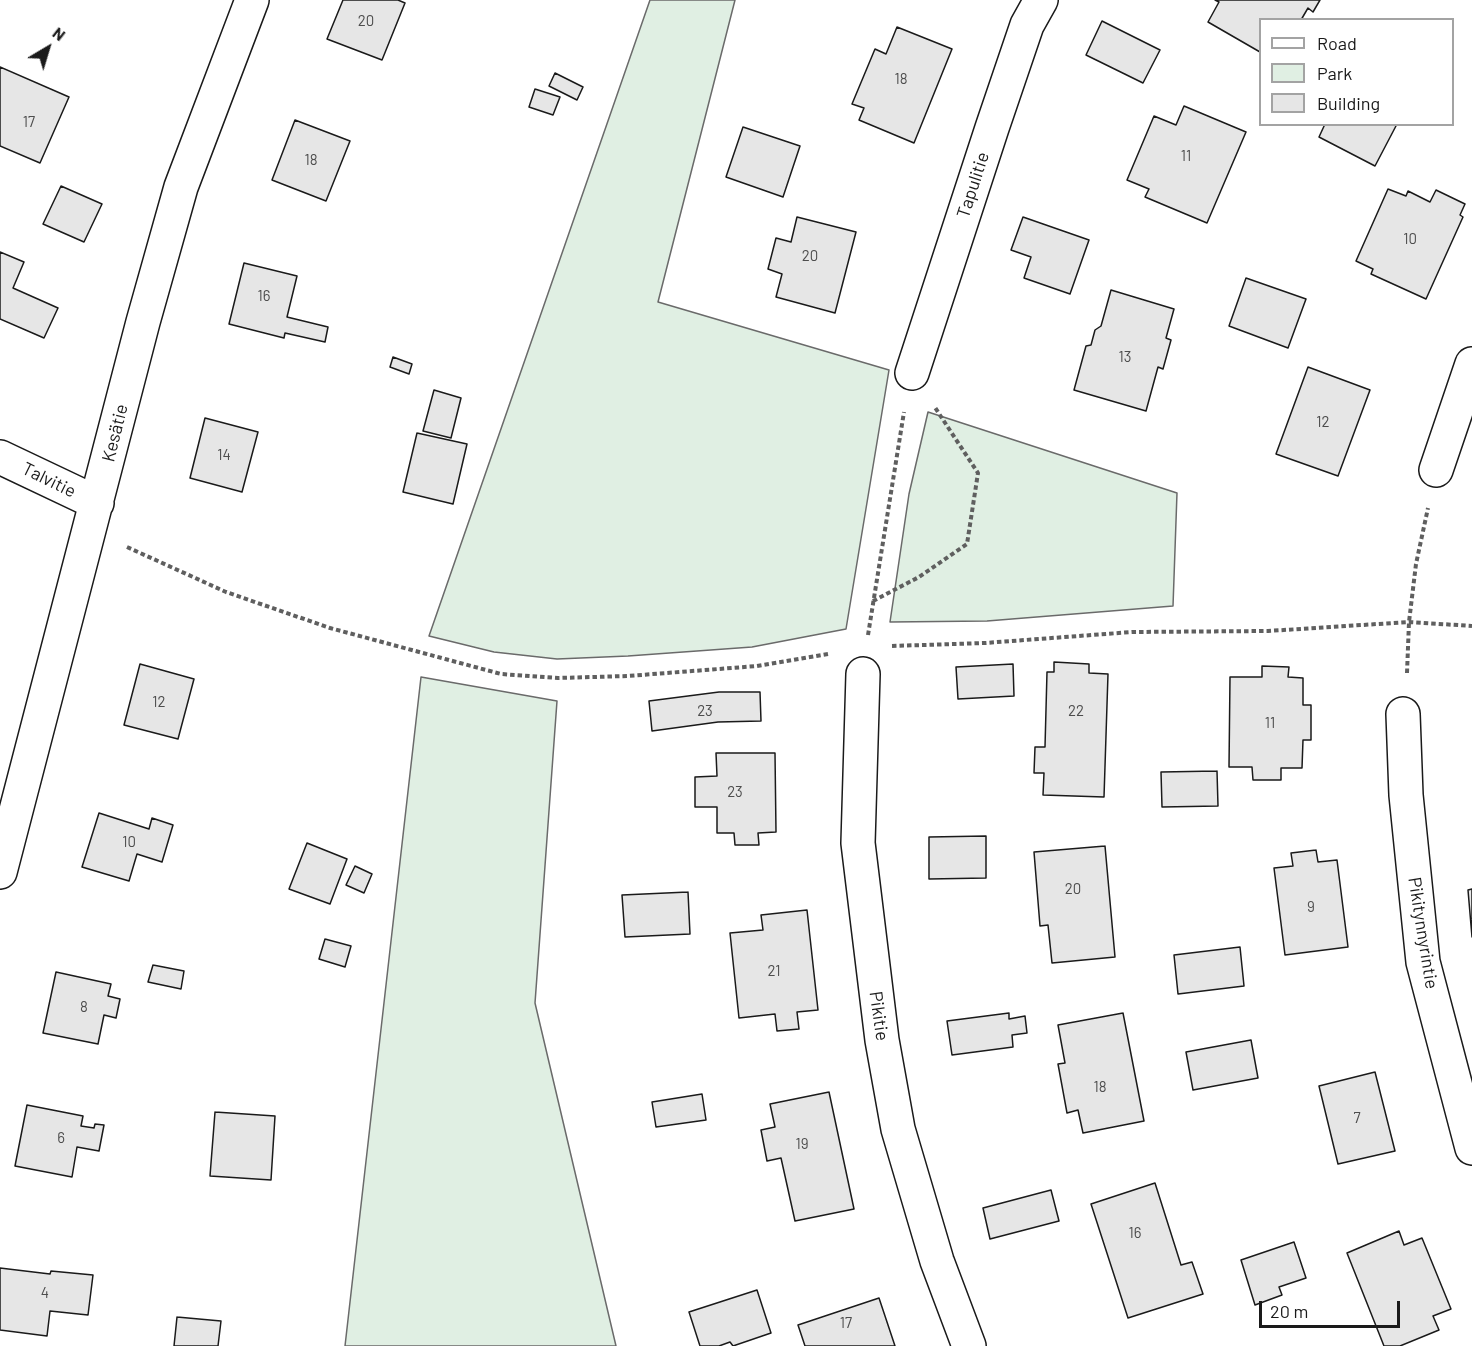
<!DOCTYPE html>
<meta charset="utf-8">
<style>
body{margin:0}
#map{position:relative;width:1472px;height:1346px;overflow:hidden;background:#fff;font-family:Barlow,sans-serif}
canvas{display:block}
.legend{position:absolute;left:1259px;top:18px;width:195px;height:108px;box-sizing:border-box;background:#fff;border:2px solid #a3a3a3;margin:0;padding:8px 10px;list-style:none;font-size:18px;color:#1a1a1a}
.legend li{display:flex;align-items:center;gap:12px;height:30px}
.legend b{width:30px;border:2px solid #a3a3a3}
.north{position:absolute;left:18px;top:18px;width:60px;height:60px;-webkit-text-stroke:4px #fff;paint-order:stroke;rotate:38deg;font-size:16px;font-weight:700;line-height:24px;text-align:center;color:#1a1a1a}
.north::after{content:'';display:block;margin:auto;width:21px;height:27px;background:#1a1a1a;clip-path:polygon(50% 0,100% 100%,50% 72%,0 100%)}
.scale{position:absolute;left:1259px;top:1301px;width:141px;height:27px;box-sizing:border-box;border:3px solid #1a1a1a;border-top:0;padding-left:8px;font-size:18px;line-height:21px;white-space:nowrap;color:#1a1a1a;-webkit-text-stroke:4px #fff;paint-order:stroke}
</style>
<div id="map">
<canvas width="1472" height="1346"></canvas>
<ul class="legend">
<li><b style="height:8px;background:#fff"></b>Road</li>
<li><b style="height:16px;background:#e0efe3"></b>Park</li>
<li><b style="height:16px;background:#e6e6e6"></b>Building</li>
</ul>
<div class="north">N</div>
<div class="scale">20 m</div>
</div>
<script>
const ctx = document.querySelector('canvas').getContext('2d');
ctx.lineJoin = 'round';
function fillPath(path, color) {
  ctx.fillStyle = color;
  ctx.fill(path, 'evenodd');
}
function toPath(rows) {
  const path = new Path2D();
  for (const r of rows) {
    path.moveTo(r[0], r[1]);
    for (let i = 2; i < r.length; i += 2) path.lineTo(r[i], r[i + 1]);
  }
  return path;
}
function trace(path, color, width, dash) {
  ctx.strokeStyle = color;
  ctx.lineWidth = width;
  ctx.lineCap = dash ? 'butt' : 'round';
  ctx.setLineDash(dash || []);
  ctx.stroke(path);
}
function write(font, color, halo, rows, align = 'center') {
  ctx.font = font + ' Barlow,sans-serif';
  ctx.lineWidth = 4.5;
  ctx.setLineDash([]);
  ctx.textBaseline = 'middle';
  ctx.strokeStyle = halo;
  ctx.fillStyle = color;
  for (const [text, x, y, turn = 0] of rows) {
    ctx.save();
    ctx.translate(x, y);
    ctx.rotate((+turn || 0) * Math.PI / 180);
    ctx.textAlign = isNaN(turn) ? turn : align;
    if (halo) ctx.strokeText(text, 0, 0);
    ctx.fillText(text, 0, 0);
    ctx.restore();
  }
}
const green = toPath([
 [650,0,735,0,658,302,889,370,846,629,752,647,628,656,557,659,494,652,429,636,650,0],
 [928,412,1177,493,1173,606,987,621,890,622,909,494,928,412],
 [421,677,557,701,535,1003,616,1346,345,1346,421,677]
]);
const building = toPath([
 [343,0,398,0,405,3,382,60,327,39,343,0],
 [1215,0,1320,0,1313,12,1308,8,1301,20,1260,20,1260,52,1208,22,1219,2,1215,0],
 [1102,21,1160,50,1143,83,1086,55,1102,21],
 [897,27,952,49,914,143,859,120,864,108,852,104,875,49,886,54,897,27],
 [0,67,69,97,40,163,0,146,0,67],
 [555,73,583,87,577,100,549,86,555,73],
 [535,89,560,97,553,115,529,107,535,89],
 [1184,106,1246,132,1207,223,1145,197,1149,189,1127,180,1154,116,1176,125,1184,106],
 [295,120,350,141,326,201,272,180,295,120],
 [1325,124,1397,124,1375,166,1319,137,1325,124],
 [743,127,800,146,783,197,726,177,743,127],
 [61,186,102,204,84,242,43,224,61,186],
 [1388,189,1406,196,1408,191,1430,202,1436,190,1465,204,1460,215,1463,217,1426,299,1371,274,1373,269,1356,261,1388,189],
 [797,217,856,232,835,313,776,297,782,274,768,269,776,238,791,242,797,217],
 [1023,217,1089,240,1070,294,1024,278,1031,257,1011,250,1023,217],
 [0,252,24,262,13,288,58,308,44,338,0,319,0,252],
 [244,263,297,276,287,317,328,327,325,342,285,333,284,338,229,324,244,263],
 [1246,278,1306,299,1288,348,1229,326,1246,278],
 [1111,290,1174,309,1166,338,1171,340,1163,369,1158,367,1146,411,1074,390,1086,346,1091,345,1095,330,1101,326,1111,290],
 [393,357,412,364,409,374,390,367,393,357],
 [1308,367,1370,390,1338,476,1276,454,1308,367],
 [434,390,461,398,451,438,423,431,434,390],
 [205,418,258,432,242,492,190,478,205,418],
 [417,433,467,444,453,504,403,492,417,433],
 [1054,662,1089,664,1089,673,1108,674,1104,797,1043,795,1044,773,1034,773,1035,747,1045,747,1047,672,1054,672,1054,662],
 [140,664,194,679,178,739,124,725,140,664],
 [1013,664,1014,696,958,699,956,667,1013,664],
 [1262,666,1289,667,1288,677,1303,678,1303,705,1311,705,1311,740,1303,740,1302,768,1281,768,1281,780,1253,780,1252,767,1229,767,1230,677,1262,677,1262,666],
 [719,692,760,692,761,721,718,722,652,731,649,701,719,692],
 [716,753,775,753,776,832,758,833,759,845,735,845,734,833,717,833,717,807,695,807,695,777,717,776,716,753],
 [1217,771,1218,806,1162,807,1161,772,1217,771],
 [99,813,149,829,152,818,173,825,162,862,137,854,129,881,82,867,99,813],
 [986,836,986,878,929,879,929,837,986,836],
 [307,843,347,859,330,904,289,889,307,843],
 [1105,846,1115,957,1052,963,1048,925,1040,926,1034,852,1105,846],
 [1316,850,1318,862,1337,860,1348,947,1285,955,1274,868,1293,866,1291,853,1316,850],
 [355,866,372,874,364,893,346,885,355,866],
 [1472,889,1472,937,1468,890,1472,889],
 [688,892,690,934,625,937,622,895,688,892],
 [807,910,818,1010,797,1012,799,1029,777,1031,775,1014,739,1018,730,933,763,930,761,915,807,910],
 [325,939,351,946,345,967,319,959,325,939],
 [1240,947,1244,986,1178,994,1174,955,1240,947],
 [153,965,184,971,181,989,148,982,153,965],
 [56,972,111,984,108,996,120,999,116,1018,104,1015,98,1044,43,1033,56,972],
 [1009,1013,1009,1019,1025,1016,1027,1033,1012,1035,1013,1047,952,1055,947,1021,1009,1013],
 [1123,1013,1144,1121,1083,1133,1078,1110,1067,1113,1058,1064,1065,1063,1058,1025,1123,1013],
 [1251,1040,1258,1078,1193,1090,1186,1052,1251,1040],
 [1375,1072,1395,1151,1338,1164,1319,1086,1375,1072],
 [829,1092,854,1209,795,1221,781,1158,767,1161,761,1130,775,1127,770,1104,829,1092],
 [702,1094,706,1120,656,1127,652,1102,702,1094],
 [27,1105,83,1116,81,1126,94,1128,95,1124,104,1125,99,1151,77,1147,72,1177,15,1166,27,1105],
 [215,1112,275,1116,271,1180,210,1176,215,1112],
 [1155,1183,1181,1265,1192,1262,1203,1294,1128,1318,1091,1204,1155,1183],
 [1051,1190,1059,1221,990,1239,983,1208,1051,1190],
 [1399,1231,1404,1245,1422,1238,1451,1309,1433,1316,1439,1330,1400,1346,1384,1346,1347,1253,1399,1231],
 [1294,1242,1306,1278,1279,1287,1282,1295,1255,1305,1241,1260,1294,1242],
 [0,1268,50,1274,51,1271,93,1275,88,1315,50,1311,47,1336,0,1330,0,1268],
 [757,1290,771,1333,733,1346,730,1342,719,1346,700,1346,689,1312,757,1290],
 [879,1298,895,1346,805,1346,798,1325,879,1298],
 [177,1317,221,1321,218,1346,174,1346,177,1317]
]);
const path = toPath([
 [127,547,226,592,330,628,501,674,558,678,628,676,757,666,828,654],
 [873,601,919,577,967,544,978,473,934,406],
 [868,635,904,412],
 [892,646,985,643,1132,632,1268,631,1409,622,1472,626],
 [1407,673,1409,622,1416,564,1428,508]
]);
const minor = toPath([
 [912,373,992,128,1027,25,1041,0],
 [0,457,97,503],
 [1436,470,1472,364],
 [863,674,858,843,882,1040,898,1129,937,1261,969,1346],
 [1403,714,1406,795,1423,962,1472,1148],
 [0,872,143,322,181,187,252,0]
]);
const numberNames = [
 ["20",366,21],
 ["18",901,79],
 ["17",29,122],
 ["11",1186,156],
 ["18",311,160],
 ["10",1410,239],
 ["20",810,256],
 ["16",264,296],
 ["13",1125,357],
 ["12",1323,422],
 ["14",224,455],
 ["12",159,702],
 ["23",705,711],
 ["22",1076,711],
 ["11",1270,723],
 ["23",735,792],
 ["10",129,842],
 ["20",1073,889],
 ["9",1311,907],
 ["21",774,971],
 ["8",84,1007],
 ["18",1100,1087],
 ["7",1357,1118],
 ["6",61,1138],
 ["19",802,1144],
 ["16",1135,1233],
 ["4",45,1293],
 ["17",846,1323]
];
const streetNames = [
 ["Tapulitie",973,185,-72],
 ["Kesätie",115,433,-76],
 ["Talvitie",49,480,26],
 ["Pikitynnyrintie",1423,933,81],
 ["Pikitie",879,1016,82]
];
fillPath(green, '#e0efe3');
trace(green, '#6a6a6a', 1.5);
fillPath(building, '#e6e6e6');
trace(building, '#1a1a1a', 1.5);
trace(minor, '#1a1a1a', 36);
trace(path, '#5f5f5f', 4, [4.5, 3]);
trace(minor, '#fff', 33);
write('15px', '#4d4d4d', null, numberNames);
write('18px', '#1a1a1a', '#fff', streetNames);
</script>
